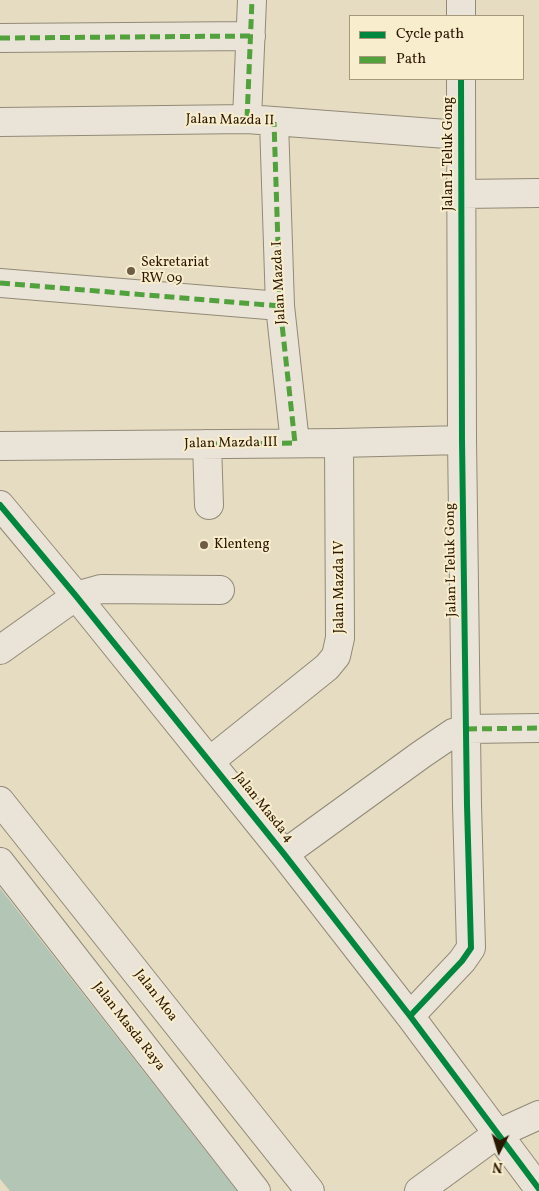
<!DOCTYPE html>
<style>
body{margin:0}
#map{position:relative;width:539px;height:1191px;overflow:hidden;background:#e6dcc1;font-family:Vollkorn,serif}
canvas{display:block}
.legend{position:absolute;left:349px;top:15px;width:175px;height:65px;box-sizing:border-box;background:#f8edcd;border:1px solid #a6987b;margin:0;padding:6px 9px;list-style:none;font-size:15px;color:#2c1800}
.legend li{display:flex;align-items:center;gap:10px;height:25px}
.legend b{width:25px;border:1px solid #a6987b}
.north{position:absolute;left:474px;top:1126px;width:50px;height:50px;-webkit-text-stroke:4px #f8edcd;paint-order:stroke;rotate:185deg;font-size:14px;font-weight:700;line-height:20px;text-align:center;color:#2c1800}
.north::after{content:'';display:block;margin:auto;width:18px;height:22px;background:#2c1800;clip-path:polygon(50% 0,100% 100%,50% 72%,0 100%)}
</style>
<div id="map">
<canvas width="539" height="1191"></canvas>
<ul class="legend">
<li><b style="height:6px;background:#00873e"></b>Cycle path</li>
<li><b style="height:6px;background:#51a13c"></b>Path</li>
</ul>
<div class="north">N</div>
</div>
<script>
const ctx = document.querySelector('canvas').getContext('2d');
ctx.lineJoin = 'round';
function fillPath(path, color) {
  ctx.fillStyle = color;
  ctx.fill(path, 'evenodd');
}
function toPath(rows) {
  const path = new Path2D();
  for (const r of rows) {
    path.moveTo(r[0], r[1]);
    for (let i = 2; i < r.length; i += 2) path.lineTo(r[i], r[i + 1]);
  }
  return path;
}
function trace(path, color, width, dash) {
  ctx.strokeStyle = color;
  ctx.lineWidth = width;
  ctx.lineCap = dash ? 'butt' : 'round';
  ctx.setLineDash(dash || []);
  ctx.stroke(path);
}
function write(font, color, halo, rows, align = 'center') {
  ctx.font = font + ' Vollkorn,serif';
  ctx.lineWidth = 4;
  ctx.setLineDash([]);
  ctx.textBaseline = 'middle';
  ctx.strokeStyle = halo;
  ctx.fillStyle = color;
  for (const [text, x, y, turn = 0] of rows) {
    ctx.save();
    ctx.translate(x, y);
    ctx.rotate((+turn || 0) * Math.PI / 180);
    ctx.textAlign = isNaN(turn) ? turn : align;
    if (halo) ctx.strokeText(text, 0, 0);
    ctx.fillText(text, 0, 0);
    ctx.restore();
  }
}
const water = toPath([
 [0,888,144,1072,237,1191,10,1191,0,1179]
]);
const minor = toPath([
 [461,0,461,16],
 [0,38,251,36],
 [247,119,252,0],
 [0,122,247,119,460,135],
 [274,122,280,306,295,443],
 [461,194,539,193],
 [0,283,280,306],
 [207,444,209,505],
 [0,446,339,443,462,440],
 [0,505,76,596,284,854,410,1016,539,1189],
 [0,650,76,596,101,589,220,590],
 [210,761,327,667,336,656,340,638,339,443],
 [0,801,310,1191],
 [284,854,422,754,453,733,467,729,539,728],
 [0,862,256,1191],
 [410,1016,462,961,471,948,467,805,462,440,461,79],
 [419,1191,497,1134,539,1115]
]);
const quiet = toPath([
 [0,38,251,36],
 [247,119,252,0],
 [0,283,280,306],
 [207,444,295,443,280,306,274,122],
 [467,729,539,728]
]);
const cycleway = toPath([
 [0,505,76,596,284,854,410,1016,539,1189],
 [410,1016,462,961,471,948,467,805,462,440,461,79]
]);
const markers = [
 [131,271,5,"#6d5d44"],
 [204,545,5,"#6d5d44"]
];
const streetNames = [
 ["Jalan Mazda II",230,121,1],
 ["Jalan L Teluk Gong",449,154,-90],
 ["Jalan Mazda I",280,283,-93],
 ["Jalan Mazda III",231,444,-1],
 ["Jalan L Teluk Gong",452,560,-91],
 ["Jalan Mazda IV",340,587,-90],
 ["Jalan Masda 4",263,808,51],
 ["Jalan Moa",155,996,52],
 ["Jalan Masda Raya",128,1027,52]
];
const poiNames = [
 ["Sekretariat",141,263],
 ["RW 09",141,279],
 ["Klenteng",214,545]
];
fillPath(water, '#b3c6b6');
trace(minor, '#928a78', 30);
trace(minor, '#e9e4d7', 28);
trace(quiet, '#51a13c', 5, [10, 5]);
trace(cycleway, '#00873e', 6);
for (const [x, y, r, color] of markers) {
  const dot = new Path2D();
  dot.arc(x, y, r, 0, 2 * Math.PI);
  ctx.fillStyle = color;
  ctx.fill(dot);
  trace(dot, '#f8edcd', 2);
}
write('14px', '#2c1800', '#f8edcd', streetNames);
write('14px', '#2c1800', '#f8edcd', poiNames, 'left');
</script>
